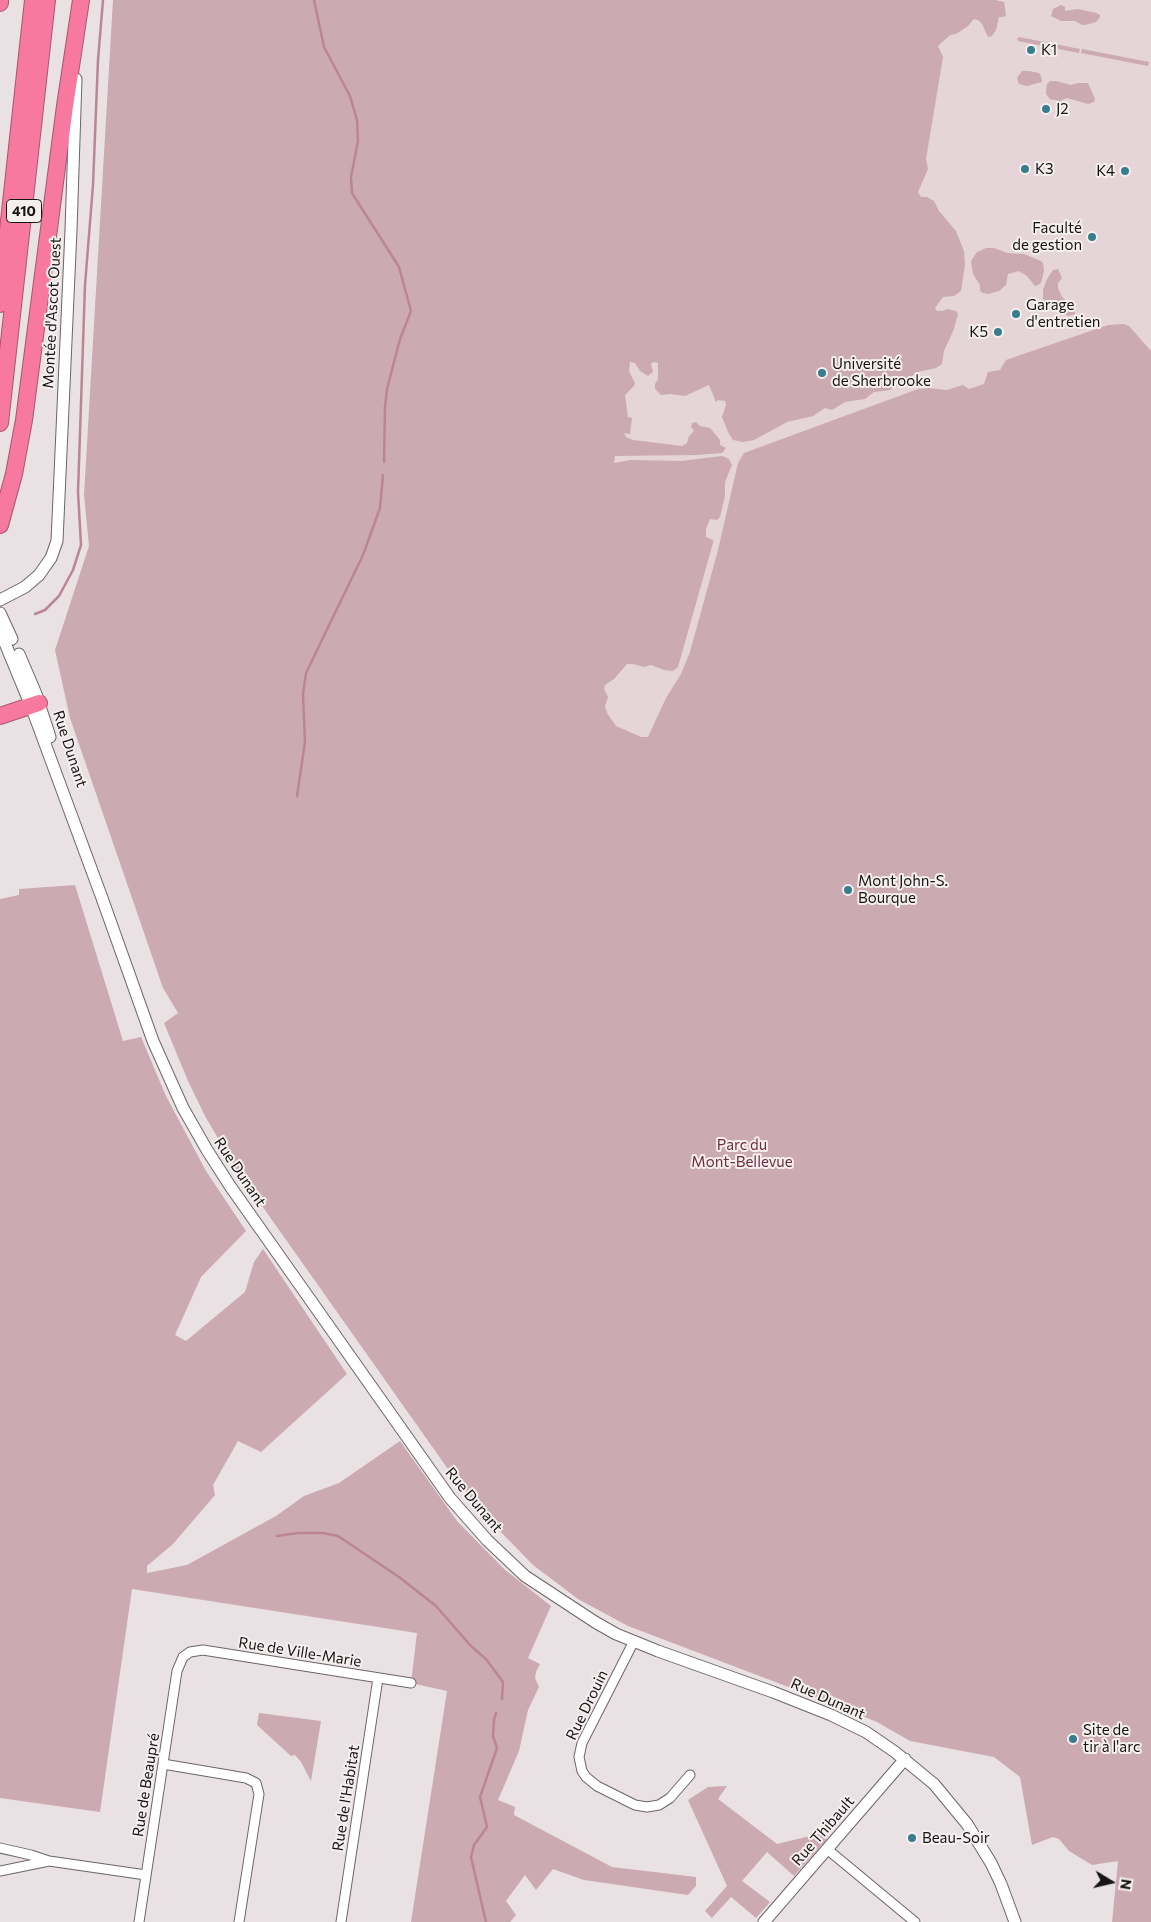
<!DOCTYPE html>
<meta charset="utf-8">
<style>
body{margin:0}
#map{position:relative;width:1151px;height:1922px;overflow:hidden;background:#e9e1e3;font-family:Commissioner,sans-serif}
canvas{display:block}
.north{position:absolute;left:1086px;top:1857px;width:50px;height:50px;-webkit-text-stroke:4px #f6eff0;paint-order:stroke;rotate:99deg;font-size:14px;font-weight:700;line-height:20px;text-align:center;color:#171414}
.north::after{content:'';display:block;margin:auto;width:18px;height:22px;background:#171414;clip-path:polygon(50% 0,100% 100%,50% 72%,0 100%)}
</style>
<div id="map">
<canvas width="1151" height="1922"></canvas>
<div class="north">N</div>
</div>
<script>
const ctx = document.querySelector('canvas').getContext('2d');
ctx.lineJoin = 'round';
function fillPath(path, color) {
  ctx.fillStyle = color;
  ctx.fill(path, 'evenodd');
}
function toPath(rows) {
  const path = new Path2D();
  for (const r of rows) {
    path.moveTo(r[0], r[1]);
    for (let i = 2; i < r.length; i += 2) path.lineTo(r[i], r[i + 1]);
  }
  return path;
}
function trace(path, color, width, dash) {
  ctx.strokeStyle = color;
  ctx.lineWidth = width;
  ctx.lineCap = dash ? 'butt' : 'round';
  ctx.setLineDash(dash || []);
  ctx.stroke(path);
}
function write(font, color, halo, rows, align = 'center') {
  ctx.font = font + ' Commissioner,sans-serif';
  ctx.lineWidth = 4;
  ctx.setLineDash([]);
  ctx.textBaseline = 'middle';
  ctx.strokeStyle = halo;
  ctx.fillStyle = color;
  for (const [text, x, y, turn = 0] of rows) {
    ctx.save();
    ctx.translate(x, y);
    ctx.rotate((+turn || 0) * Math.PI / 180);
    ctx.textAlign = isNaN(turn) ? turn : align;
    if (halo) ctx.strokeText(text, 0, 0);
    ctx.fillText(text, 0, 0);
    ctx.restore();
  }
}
const built = toPath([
 [371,0,1151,0,1151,362,672,750,586,726,613,471]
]);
const green = toPath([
 [113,0,995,0,1004,2,1006,15,1004,17,999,17,996,30,992,36,988,37,982,24,978,20,974,19,968,26,956,34,950,35,938,46,943,57,926,159,928,169,918,192,921,197,927,197,934,201,939,211,956,231,964,251,965,265,961,291,954,296,943,297,935,308,937,311,943,311,947,309,956,311,958,314,954,329,944,351,942,364,936,368,918,372,890,390,874,392,865,399,845,402,832,410,825,408,813,416,787,422,754,440,743,442,733,440,729,434,722,417,726,405,725,401,718,400,716,402,709,385,685,396,670,394,661,395,655,389,655,384,658,379,658,363,653,362,651,364,653,372,648,376,640,371,635,363,630,362,629,371,635,383,634,386,625,395,628,417,632,418,630,434,624,433,626,437,633,440,682,446,687,443,689,436,694,431,691,427,692,423,696,422,700,426,710,428,720,440,720,445,726,448,722,453,696,455,615,456,614,463,631,460,681,461,722,456,729,459,732,465,725,482,725,496,720,517,717,520,710,519,706,529,706,537,713,540,713,543,678,667,673,671,664,670,651,665,644,667,633,664,627,664,614,679,605,685,604,689,608,697,605,706,607,713,616,726,641,737,648,737,666,698,681,674,690,652,718,550,738,463,744,453,918,389,928,388,947,390,963,385,969,389,984,384,988,372,1000,370,1006,360,1108,325,1124,324,1129,326,1151,351,1151,1922,1112,1922,1118,1861,1092,1865,1069,1851,1059,1839,1053,1837,1032,1845,1020,1777,994,1757,910,1741,877,1722,828,1702,628,1626,578,1599,533,1565,494,1525,455,1479,236,1169,205,1116,188,1081,164,1023,178,1013,163,988,70,718,55,650,89,546,84,495],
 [1061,5,1065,7,1065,11,1078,9,1096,13,1100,15,1100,17,1096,22,1085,25,1082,25,1075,21,1061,21,1051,16,1053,9],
 [1019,37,1080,49,1079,53,1018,41,1017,39],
 [1082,49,1149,62,1148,66,1081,53],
 [1022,71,1029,71,1039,73,1041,76,1042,82,1027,86,1019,84,1017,78],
 [1050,81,1056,81,1071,85,1078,83,1088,83,1095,99,1094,102,1088,104,1067,98,1060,101,1050,99,1046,94,1046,91,1047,84],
 [986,248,994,248,1007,253,1024,254,1041,261,1043,263,1044,271,1041,283,1038,285,1035,286,1027,276,1019,271,1008,274,1006,285,999,291,988,294,983,293,980,291,980,285,973,274,971,261,977,252],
 [1058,269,1062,278,1058,283,1058,288,1062,297,1074,308,1075,314,1072,315,1068,316,1054,309,1043,299,1043,290,1047,279,1053,270],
 [75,885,123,1041,141,1037,166,1096,206,1171,246,1231,201,1277,175,1335,186,1341,245,1292,254,1262,263,1249,347,1374,261,1452,238,1441,213,1485,215,1495,173,1544,147,1566,147,1573,187,1565,276,1516,304,1496,339,1483,400,1441,457,1521,504,1569,551,1606,528,1658,540,1664,536,1672,535,1678,539,1687,528,1710,519,1751,498,1800,515,1807,514,1815,612,1867,696,1877,696,1886,688,1895,584,1880,553,1869,536,1890,525,1875,506,1901,516,1915,510,1922,411,1922,447,1691,411,1683,417,1633,132,1589,100,1812,0,1798,0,899,19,895,19,889],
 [259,1713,321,1721,311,1781,301,1762,295,1755,291,1756,257,1725],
 [727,1786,718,1799,777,1844,818,1834,827,1839,794,1876,767,1852,742,1881,770,1902,756,1918,731,1897,712,1918,705,1911,727,1886,688,1800,708,1787]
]);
const stream = toPath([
 [314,0,324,47,350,96,357,120,358,141,351,177,352,193,399,267,411,311,400,339,387,389,385,407,384,462],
 [35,614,45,610,59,596,73,570,81,545,78,492,85,285,93,185,98,60,103,0],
 [297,796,305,742,303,694,306,673,363,555,380,508,383,475],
 [277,1536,298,1533,323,1533,338,1536,399,1577,436,1606,471,1646,486,1659,503,1682,502,1699],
 [486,1922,471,1857,474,1845,487,1827,480,1797,497,1748,493,1736,494,1720,496,1713]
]);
const minor = toPath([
 [634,1641,582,1743,579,1757,582,1771,586,1777,597,1786,635,1805,647,1807,659,1805,670,1798,690,1775],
 [163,1764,246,1778,256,1783,259,1794,239,1922],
 [0,1848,31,1855,49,1861,146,1875],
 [827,1849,915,1922],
 [0,1871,49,1861],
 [139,1922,177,1671,183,1657,190,1652,203,1650,411,1683],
 [341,1922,378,1678]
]);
const tertiary = toPath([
 [0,600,25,587,39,575,51,558,57,541,71,230,76,79],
 [0,613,12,639],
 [0,631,31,706,102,898,153,1041,183,1108,207,1150,230,1186,450,1498,487,1540,525,1576,595,1622,616,1634,658,1651,773,1692,831,1715,866,1732,895,1752,934,1784,967,1824,991,1863,1001,1884,1015,1922],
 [19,654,36,694,50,737],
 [764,1922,905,1759]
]);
const motorway = toPath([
 [0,3,0,0],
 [0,304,33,0],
 [0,423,47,0],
 [0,525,14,474,24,420,65,106,81,0],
 [0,716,39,703]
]);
const markers = [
 [1031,50,5,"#387d8b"],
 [1046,109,5,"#387d8b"],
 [1025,169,5,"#387d8b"],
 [1125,171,5,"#387d8b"],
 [1092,237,5,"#387d8b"],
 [1016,314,5,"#387d8b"],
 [998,332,5,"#387d8b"],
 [822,373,5,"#387d8b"],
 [848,890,5,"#387d8b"],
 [1073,1739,5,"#387d8b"],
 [912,1838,5,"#387d8b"]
];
const shields = [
 [24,211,35]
];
const shieldNames = [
 ["410",24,211]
];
const poiNames = [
 ["K1",1041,50],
 ["J2",1056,109],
 ["K3",1035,169],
 ["K4",1115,171,"right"],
 ["Faculté",1082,228,"right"],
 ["de gestion",1082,245,"right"],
 ["Garage",1026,305],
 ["d'entretien",1026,322],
 ["K5",988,332,"right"],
 ["Université",832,364],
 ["de Sherbrooke",832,381],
 ["Mont John-S.",858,881],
 ["Bourque",858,898],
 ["Site de",1083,1730],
 ["tir à l'arc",1083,1747],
 ["Beau-Soir",922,1838]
];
const streetNames = [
 ["Montée d'Ascot Ouest",52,313,-87],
 ["Rue Dunant",70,749,72],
 ["Rue Dunant",240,1172,56],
 ["Rue Dunant",474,1500,50],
 ["Rue de Ville-Marie",300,1652,9],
 ["Rue Dunant",828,1699,24],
 ["Rue Drouin",587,1705,-64],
 ["Rue de Beaupré",146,1785,-81],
 ["Rue de l'Habitat",346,1798,-81],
 ["Rue Thibault",823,1831,-49]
];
const parkNames = [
 ["Parc du",742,1145],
 ["Mont-Bellevue",742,1162]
];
fillPath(built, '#e5d4d8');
fillPath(green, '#ccaab1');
trace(stream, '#bb8693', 2.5);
trace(minor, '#6c6566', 11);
trace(tertiary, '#6c6566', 13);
trace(motorway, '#a9566e', 18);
trace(minor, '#fff', 9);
trace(tertiary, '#fff', 11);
trace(motorway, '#f7799f', 16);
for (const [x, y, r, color] of markers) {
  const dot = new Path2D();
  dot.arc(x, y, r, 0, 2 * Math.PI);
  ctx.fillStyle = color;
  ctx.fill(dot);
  trace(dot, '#f6eff0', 2);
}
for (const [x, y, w] of shields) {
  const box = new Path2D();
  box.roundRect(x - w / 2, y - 11.5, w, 23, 4);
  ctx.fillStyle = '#f6eff0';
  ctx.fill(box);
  trace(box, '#171414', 1);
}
write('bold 14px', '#171414', null, shieldNames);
write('15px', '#171414', '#f6eff0', poiNames, 'left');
write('15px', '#171414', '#f6eff0', streetNames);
write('15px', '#6d2b3f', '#f6eff0', parkNames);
</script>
